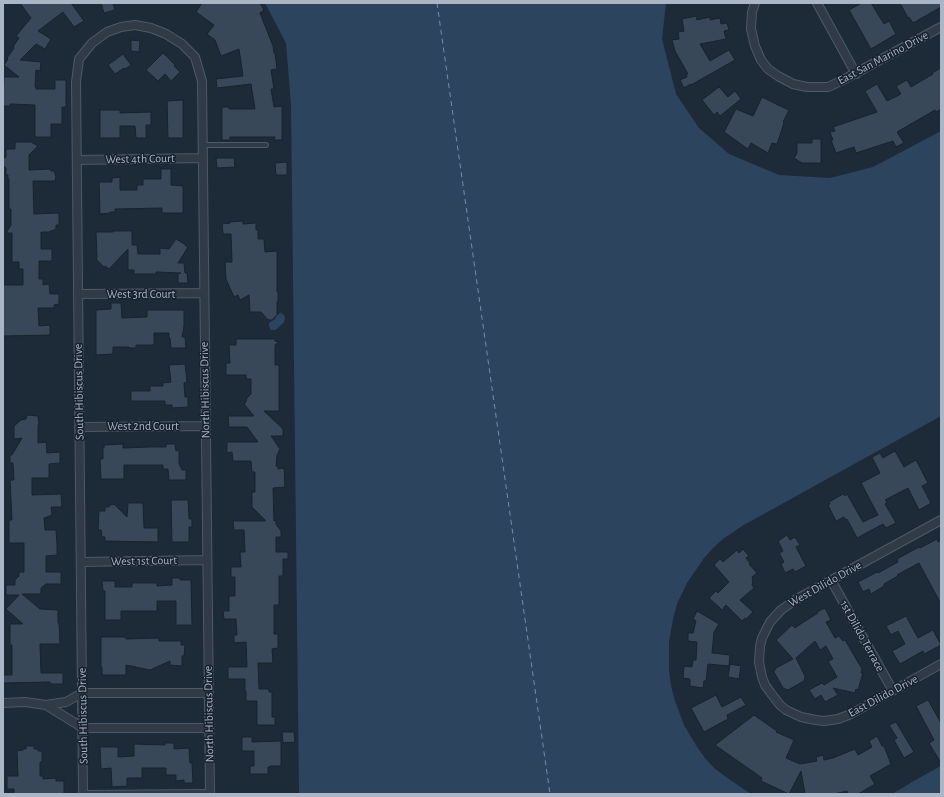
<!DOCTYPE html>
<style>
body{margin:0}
#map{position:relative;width:944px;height:797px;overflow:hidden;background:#1d2a38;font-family:"Alegreya Sans",sans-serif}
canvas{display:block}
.frame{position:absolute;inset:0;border:4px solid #aab6c6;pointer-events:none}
</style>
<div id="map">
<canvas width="944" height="797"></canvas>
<div class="frame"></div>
</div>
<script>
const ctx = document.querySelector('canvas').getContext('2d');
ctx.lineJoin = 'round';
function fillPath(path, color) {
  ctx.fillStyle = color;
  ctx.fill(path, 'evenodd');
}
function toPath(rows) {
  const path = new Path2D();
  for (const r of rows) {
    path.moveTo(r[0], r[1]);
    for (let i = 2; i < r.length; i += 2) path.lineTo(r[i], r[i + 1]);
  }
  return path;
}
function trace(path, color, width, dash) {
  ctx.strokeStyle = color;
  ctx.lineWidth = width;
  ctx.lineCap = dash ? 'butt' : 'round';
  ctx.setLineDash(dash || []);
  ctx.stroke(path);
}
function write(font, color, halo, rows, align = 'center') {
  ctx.font = font + ' "Alegreya Sans",sans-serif';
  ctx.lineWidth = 3;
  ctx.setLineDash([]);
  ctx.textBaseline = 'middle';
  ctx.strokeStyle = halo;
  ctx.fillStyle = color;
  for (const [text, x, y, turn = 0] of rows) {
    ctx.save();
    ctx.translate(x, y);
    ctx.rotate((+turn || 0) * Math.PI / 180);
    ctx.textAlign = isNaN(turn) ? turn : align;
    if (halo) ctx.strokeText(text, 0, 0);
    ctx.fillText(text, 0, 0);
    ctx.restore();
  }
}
const water = toPath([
 [265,3,666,3,662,39,676,94,699,128,729,154,779,175,830,178,873,167,941,131,941,416,742,526,723,539,714,547,704,558,687,583,677,604,673,619,669,642,669,670,671,686,675,701,684,725,697,747,705,758,714,768,726,777,751,794,299,794,291,105,286,43],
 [281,313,284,315,285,317,284,322,278,328,275,330,271,330,269,326,269,323,275,319,277,315],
 [941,766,941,794,892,794,919,778]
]);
const ferry = toPath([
 [437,3,550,794]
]);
const building = toPath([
 [20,3,71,3,84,21,74,27,63,12,38,31,51,39,45,49,36,44,20,60,41,62,40,71,36,70,35,87,36,87,36,89,55,89,55,80,66,80,66,107,62,107,62,124,51,124,51,137,35,137,35,105,10,104,10,106,3,106,4,77,19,77,4,65,8,59,7,58,14,48,13,47,19,38,16,36,31,18,20,3],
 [101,3,113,3,115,10,104,13,101,3],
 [202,3,260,3,264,10,263,10,263,11,260,13,273,46,274,53,275,53,277,69,271,70,274,89,271,89,274,107,282,106,282,140,274,140,275,137,230,137,230,140,222,140,222,107,229,107,229,109,255,109,251,84,217,88,216,79,243,76,239,49,221,56,215,40,207,34,214,25,196,12,202,3],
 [862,3,871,3,884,24,889,21,896,34,871,49,849,10,862,3],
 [900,3,941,3,941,7,913,23,909,17,908,18,900,3],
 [696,16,697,20,710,17,710,20,720,18,721,24,727,23,729,30,724,31,726,39,700,44,710,61,729,50,735,60,691,85,691,84,684,88,680,80,687,77,686,75,688,74,675,51,672,40,679,39,678,32,684,31,682,19,696,16],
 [131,40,140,41,139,52,131,51,131,40],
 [163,53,175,65,174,66,180,72,171,81,165,74,158,81,146,70,163,53],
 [123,54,131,65,125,69,124,68,115,74,108,65,123,54],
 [941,68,941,109,936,112,935,110,897,132,904,143,896,147,893,141,856,153,854,147,836,153,831,140,833,140,830,132,835,131,833,127,877,112,865,91,877,84,887,101,901,94,896,86,907,80,911,87,933,74,932,73,941,68],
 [719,87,728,97,735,91,741,99,720,116,717,112,714,115,702,100,719,87],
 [762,97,778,105,789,110,783,122,784,123,777,144,772,143,768,153,751,143,748,149,724,132,736,109,753,116,762,97],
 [183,100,183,138,168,138,167,101,183,100],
 [100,110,120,110,120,113,151,112,151,125,146,125,146,138,136,138,135,126,120,126,120,138,100,138,100,110],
 [812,139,821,139,821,163,802,163,794,158,797,153,797,143,812,143,812,139],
 [15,142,31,142,38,146,29,155,29,170,50,169,51,171,54,171,56,177,55,181,33,181,34,214,59,213,59,225,56,225,56,229,49,232,41,232,41,249,52,249,52,261,39,261,39,279,43,279,43,285,49,284,50,294,59,294,59,304,54,305,54,308,38,308,39,326,50,325,50,335,3,336,3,285,23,285,23,269,19,269,19,262,12,262,12,233,6,233,11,225,11,209,9,209,9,179,8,179,8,175,6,175,6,168,3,165,3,159,6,157,6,149,15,149,15,142],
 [216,158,234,158,235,167,217,168,216,158],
 [287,162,287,175,276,175,275,163,287,162],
 [161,169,171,169,171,185,183,186,183,213,162,213,162,208,115,209,115,212,110,212,110,213,100,214,99,182,112,182,112,178,120,177,120,190,137,190,137,185,143,185,143,179,161,179,161,169],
 [243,221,243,224,256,223,256,230,258,230,258,239,264,239,265,252,277,251,277,292,278,292,278,302,277,302,277,315,272,320,269,320,267,319,261,312,250,312,249,295,240,300,238,295,234,297,226,279,225,262,232,262,231,234,223,234,222,224,230,223,230,222,243,221],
 [113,231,132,231,132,245,137,245,138,254,160,254,160,248,169,249,176,239,186,245,185,245,188,247,178,263,184,263,185,273,187,273,188,283,178,283,178,274,181,273,156,272,156,274,134,274,134,270,128,270,128,249,109,269,105,266,104,267,96,259,97,258,96,232,113,232,113,231],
 [111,303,121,303,122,318,147,317,147,310,184,310,184,326,182,337,185,337,186,348,171,348,170,338,169,338,169,333,154,333,154,345,136,345,136,348,129,348,129,347,113,347,113,354,96,355,96,310,111,309,111,303],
 [236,339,275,339,275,341,279,342,275,345,275,365,279,365,279,411,264,411,283,429,283,436,271,436,280,449,277,455,276,466,278,466,278,469,284,468,285,487,273,488,274,521,276,520,276,524,281,531,281,537,276,537,276,552,288,552,288,559,283,559,283,576,279,576,279,605,274,605,274,634,278,634,278,648,272,649,273,663,258,663,259,689,269,689,269,692,272,692,272,717,275,717,275,725,257,725,257,701,246,701,246,691,245,691,245,679,228,679,228,667,247,667,246,642,234,643,234,635,237,635,236,620,236,619,224,619,223,611,229,611,229,596,235,596,235,577,231,577,231,567,241,567,240,552,245,552,244,530,234,530,233,521,266,521,252,507,252,492,255,492,255,472,252,472,251,461,233,461,232,452,227,453,227,442,258,442,247,427,229,427,228,416,254,416,244,404,246,402,247,398,251,394,251,379,246,379,246,375,226,375,226,363,230,363,229,345,236,345,236,339],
 [185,364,187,382,184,383,185,397,188,397,188,407,172,408,172,405,165,405,165,401,131,401,131,391,150,391,150,386,163,386,163,383,171,382,169,365,185,364],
 [27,415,38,416,39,425,38,425,38,443,46,442,47,453,60,452,60,463,49,464,49,478,32,478,32,495,61,494,62,507,51,507,52,514,50,516,44,518,45,530,56,530,57,545,57,555,46,556,46,572,61,572,61,584,46,584,41,588,41,594,22,594,40,609,58,610,58,623,59,623,60,644,40,644,41,673,63,673,63,684,50,684,50,682,3,683,3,675,12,675,12,645,10,645,10,624,23,624,6,609,19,595,6,595,6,585,15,585,15,580,19,576,19,572,24,572,24,543,9,543,9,520,12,520,10,480,14,480,13,463,10,463,10,455,12,455,22,438,14,439,14,426,21,420,26,419,27,415],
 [123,444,123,448,149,447,166,447,166,444,175,444,176,451,179,450,179,464,182,470,186,470,186,480,169,480,168,469,163,469,163,465,124,465,124,479,101,479,100,459,103,459,103,448,104,448,104,445,123,444],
 [895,451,904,467,916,460,928,483,922,486,931,503,919,510,908,488,885,500,887,502,885,504,896,523,886,528,883,524,857,538,847,519,846,520,844,517,836,521,828,505,830,504,829,502,843,494,845,496,847,494,863,522,878,515,861,483,880,473,872,457,880,453,883,458,895,451],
 [171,500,188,500,189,519,192,519,192,527,189,527,189,542,172,542,171,500],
 [128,503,143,503,144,528,158,528,158,542,105,541,105,537,102,537,101,530,98,530,99,511,105,511,105,507,109,507,110,505,114,504,127,517,128,503],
 [787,535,790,540,795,537,800,545,796,547,806,566,795,572,793,569,785,573,781,564,784,562,779,553,783,551,778,541,787,535],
 [937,539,938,542,941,540,941,604,919,563,897,575,898,576,884,584,884,586,871,594,869,589,863,592,858,582,877,572,878,573,898,562,897,559,919,547,920,548,937,539],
 [743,549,749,556,746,558,750,563,749,564,757,573,752,577,753,581,752,585,754,588,740,600,753,612,746,619,745,618,742,621,726,605,722,610,709,598,716,591,718,593,729,582,714,565,720,559,723,562,737,550,739,553,743,549],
 [172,578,180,578,180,580,191,580,192,625,176,625,176,601,157,601,157,611,121,611,121,620,105,620,105,591,103,591,102,581,115,581,115,587,132,587,132,583,157,583,157,586,172,585,172,578],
 [825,608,831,620,826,622,835,638,839,636,843,641,845,640,862,669,861,673,863,673,858,690,856,689,855,693,833,688,838,695,825,702,821,695,815,699,809,690,822,683,824,685,837,677,828,661,833,659,826,646,820,650,815,641,796,658,805,676,804,681,788,690,783,688,774,672,776,668,793,659,776,640,792,625,795,628,802,623,818,613,817,612,825,608],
 [697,611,719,624,714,632,712,653,730,655,729,666,708,664,706,681,704,681,703,688,690,686,690,679,683,678,684,666,692,667,693,660,696,660,697,642,688,641,688,633,693,633,696,621,693,619,697,611],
 [906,616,918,638,933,630,941,645,924,654,923,651,900,664,892,651,905,644,898,631,891,635,886,626,906,616],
 [101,637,126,637,126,639,159,638,159,641,181,641,181,645,185,645,184,656,182,656,182,666,170,665,170,661,150,670,126,665,126,675,102,675,102,667,101,667,101,637],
 [730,664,741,666,739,679,728,677,730,664],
 [716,695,722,707,741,697,746,705,727,715,728,719,704,732,691,708,716,695],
 [928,700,941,723,941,763,929,743,934,740,916,706,928,700],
 [754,715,777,731,776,732,794,740,786,758,800,764,817,761,816,757,823,755,824,760,833,758,855,749,858,755,872,747,869,741,877,736,882,746,884,746,891,764,870,776,875,784,858,794,848,794,847,791,834,794,805,794,801,771,789,794,761,781,762,778,715,745,754,715],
 [896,722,914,752,904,758,894,740,897,738,889,725,896,722],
 [282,732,294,732,295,742,283,743,282,732],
 [242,737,252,737,252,742,281,741,281,766,270,766,270,767,268,767,268,774,250,774,250,766,254,766,254,751,242,751,242,737],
 [165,743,174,743,174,749,189,748,190,763,192,763,193,783,184,783,184,780,176,781,176,775,166,775,166,768,142,768,142,778,127,778,127,786,112,787,111,768,101,769,100,747,118,747,118,757,134,756,134,744,165,745,165,743],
 [26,746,34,746,34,749,38,749,38,751,42,751,42,762,40,762,40,776,43,776,43,779,56,778,56,781,64,781,64,794,14,794,14,789,7,789,7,776,18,776,17,751,23,750,23,749,26,749,26,746]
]);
const service = toPath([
 [203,145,266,145],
 [83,793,210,792]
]);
const minor = toPath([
 [755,3,752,12,751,29,755,46,761,60,768,69,778,76,793,84,807,87,828,87,841,81,941,27],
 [817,3,856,74],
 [77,160,203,158],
 [78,294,204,293],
 [79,427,206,426],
 [941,520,795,600,781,610,770,622,762,638,760,646,759,662,762,677,765,685,770,692,780,705,786,710,801,717,816,720,824,721,838,719,851,714,941,664],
 [81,562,207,560],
 [831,580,893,691],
 [3,703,25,702,46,705,66,702,82,693,209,693],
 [46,705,83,728,209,728],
 [83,794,76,82,79,59,92,43,107,32,121,27,135,25,151,28,166,34,182,44,195,57,202,81,210,794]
]);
const streetNames = [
 ["East San Marino Drive",883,58,-28],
 ["West 4th Court",140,159,-1],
 ["West 3rd Court",141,294],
 ["North Hibiscus Drive",205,390,-91],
 ["South Hibiscus Drive",79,392,-91],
 ["West 2nd Court",143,426],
 ["West 1st Court",144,561,-1],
 ["West Dilido Drive",825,584,-29],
 ["1st Dilido Terrace",862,636,61],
 ["East Dilido Drive",883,696,-28],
 ["North Hibiscus Drive",209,714,-91],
 ["South Hibiscus Drive",83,716,-91]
];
fillPath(water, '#2d445f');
trace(ferry, '#6f8eb2', 1, [5, 4]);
fillPath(building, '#394859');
trace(building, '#19222f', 1);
trace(service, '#4e5967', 6);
trace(minor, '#4e5967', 10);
trace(service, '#313b48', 4);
trace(minor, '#313b48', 8);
write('12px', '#aab6c6', '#17202d', streetNames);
</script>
